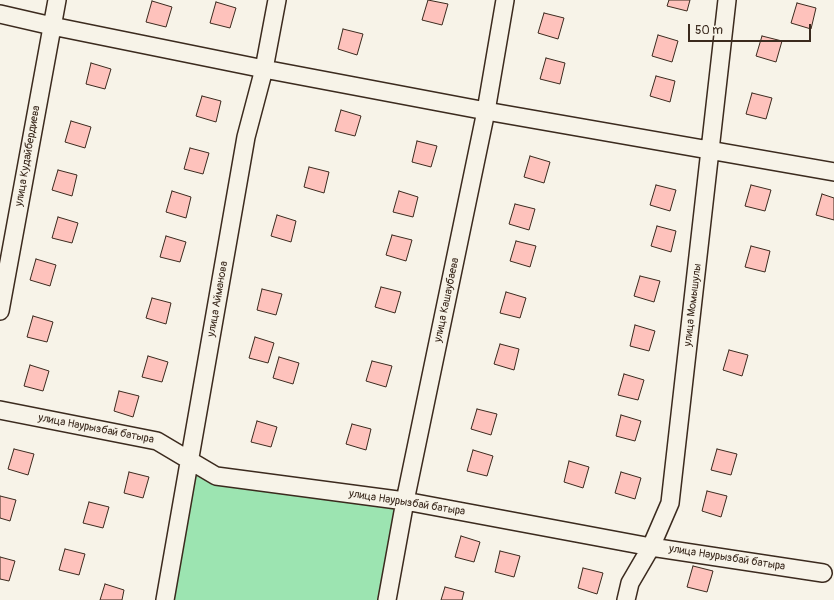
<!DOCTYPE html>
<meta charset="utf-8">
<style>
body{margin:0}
#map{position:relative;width:834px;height:600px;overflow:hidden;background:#f7f3e8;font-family:Pangolin,sans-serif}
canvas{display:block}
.scale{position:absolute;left:688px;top:24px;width:123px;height:18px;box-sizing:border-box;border:2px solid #3b2a1e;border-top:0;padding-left:5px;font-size:12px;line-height:14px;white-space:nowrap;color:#3b2a1e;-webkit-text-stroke:3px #f7f3e8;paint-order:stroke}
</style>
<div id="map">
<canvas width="834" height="600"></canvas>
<div class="scale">50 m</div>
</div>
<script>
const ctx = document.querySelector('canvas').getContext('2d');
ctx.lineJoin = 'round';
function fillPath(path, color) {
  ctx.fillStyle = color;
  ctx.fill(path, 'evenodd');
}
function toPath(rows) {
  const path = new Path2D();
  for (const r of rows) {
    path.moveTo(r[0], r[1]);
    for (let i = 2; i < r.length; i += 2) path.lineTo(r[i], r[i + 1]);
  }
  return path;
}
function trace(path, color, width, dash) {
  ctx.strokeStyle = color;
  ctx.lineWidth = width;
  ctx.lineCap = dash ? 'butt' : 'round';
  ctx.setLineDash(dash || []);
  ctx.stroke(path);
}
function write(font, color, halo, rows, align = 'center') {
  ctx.font = font + ' Pangolin,sans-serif';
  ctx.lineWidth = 3;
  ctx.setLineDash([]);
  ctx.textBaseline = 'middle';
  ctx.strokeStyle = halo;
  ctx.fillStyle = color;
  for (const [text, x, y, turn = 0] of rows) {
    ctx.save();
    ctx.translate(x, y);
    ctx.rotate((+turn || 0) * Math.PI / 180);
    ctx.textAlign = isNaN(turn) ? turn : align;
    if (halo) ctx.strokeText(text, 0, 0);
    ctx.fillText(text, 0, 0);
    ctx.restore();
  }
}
const green = toPath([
 [191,461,216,476,405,501,387,600,165,600]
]);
const building = toPath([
 [428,0,448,4,442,25,422,20,428,0],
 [669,0,690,0,687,11,667,6,669,0],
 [152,1,172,7,166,27,146,22,152,1],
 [216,2,236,8,230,28,210,23,216,2],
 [797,3,816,8,811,29,791,23,797,3],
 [544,13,564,18,558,39,538,33,544,13],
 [343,29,363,34,357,55,338,49,343,29],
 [658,35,678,41,672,62,652,56,658,35],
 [762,36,782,41,776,62,756,56,762,36],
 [546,58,565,63,560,84,540,79,546,58],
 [91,63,111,69,105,89,86,84,91,63],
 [656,76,675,81,670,102,650,96,656,76],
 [752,93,772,98,766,119,746,114,752,93],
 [202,96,221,101,216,122,196,116,202,96],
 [341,110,361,116,355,136,335,131,341,110],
 [71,121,91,127,85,148,65,142,71,121],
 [417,141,437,146,431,167,412,162,417,141],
 [190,148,209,153,203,174,184,169,190,148],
 [530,156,550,162,544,183,524,177,530,156],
 [309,167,329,172,324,193,304,187,309,167],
 [58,170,77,175,72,196,52,190,58,170],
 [656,185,676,190,670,211,650,205,656,185],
 [751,185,771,190,765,211,745,206,751,185],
 [172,191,191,197,186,218,166,212,172,191],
 [399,191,418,197,413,217,393,212,399,191],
 [822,194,834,198,834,220,816,215,822,194],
 [515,204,535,209,529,230,509,224,515,204],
 [277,215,296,221,291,242,271,236,277,215],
 [58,217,78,223,72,243,52,238,58,217],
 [657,226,676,231,671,252,651,246,657,226],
 [392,235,412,240,406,261,386,255,392,235],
 [166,236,186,242,180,262,160,257,166,236],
 [516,241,536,246,530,267,510,261,516,241],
 [751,246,770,251,765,272,745,267,751,246],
 [36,259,56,265,50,286,30,280,36,259],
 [640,276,660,281,654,302,634,296,640,276],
 [381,287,401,292,395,313,375,307,381,287],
 [262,289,282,294,276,315,257,310,262,289],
 [506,292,526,298,520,318,500,313,506,292],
 [152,298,171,303,166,324,146,318,152,298],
 [33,316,53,322,47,342,27,337,33,316],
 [635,325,655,331,649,351,630,346,635,325],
 [255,337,274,343,268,363,249,358,255,337],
 [500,344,519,349,514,370,494,364,500,344],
 [729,350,748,355,742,376,723,370,729,350],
 [148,356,168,362,162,382,142,377,148,356],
 [279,357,299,363,293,384,273,378,279,357],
 [372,361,392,366,386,387,366,381,372,361],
 [30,365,49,371,43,391,24,386,30,365],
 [624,374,644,380,638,400,618,395,624,374],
 [119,391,139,396,133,417,114,411,119,391],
 [477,409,497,414,491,435,471,429,477,409],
 [621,415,641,421,635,441,616,436,621,415],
 [257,421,277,427,271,447,251,442,257,421],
 [352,424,371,429,366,450,346,444,352,424],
 [14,449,34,454,28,475,8,469,14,449],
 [717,449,737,454,731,475,711,470,717,449],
 [473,450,493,456,487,476,467,471,473,450],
 [569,461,589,467,583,488,564,482,569,461],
 [129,472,149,477,143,498,124,493,129,472],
 [621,472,641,478,635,499,615,493,621,472],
 [707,491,727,496,721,517,702,511,707,491],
 [0,496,16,500,10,521,0,518,0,496],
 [89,502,109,507,103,528,83,523,89,502],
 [461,536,480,542,474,562,455,557,461,536],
 [65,549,85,554,79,575,59,570,65,549],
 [500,551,520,556,514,577,495,572,500,551],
 [0,557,15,561,9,581,0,579,0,557],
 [693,566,713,571,707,592,687,587,693,566],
 [583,568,603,573,597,594,578,588,583,568],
 [105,584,124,590,122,600,100,600,105,584],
 [445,587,464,592,462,600,441,600,445,587]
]);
const minor = toPath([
 [0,14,52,26,264,69,486,111,834,172],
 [0,311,57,0],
 [0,410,157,441,216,476,405,501,651,547,823,573],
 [165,600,246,137,264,69,277,0],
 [387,600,405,501,486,111,505,0],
 [626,600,630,583,651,547,670,503,727,0]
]);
const streetNames = [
 ["улица Кудайбердиева",28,156,-80],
 ["улица Айманова",218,299,-80],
 ["улица Кашаубаева",447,300,-78],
 ["улица Момышулы",693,305,-83],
 ["улица Наурызбай батыра",96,429,11],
 ["улица Наурызбай батыра",407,503,9],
 ["улица Наурызбай батыра",727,558,9]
];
fillPath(green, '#9ce4b1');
fillPath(building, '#fec2bc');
trace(building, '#3b2a1e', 1);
trace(minor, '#3b2a1e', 20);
trace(minor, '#f7f3e8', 17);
write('11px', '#3b2a1e', '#f7f3e8', streetNames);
</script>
